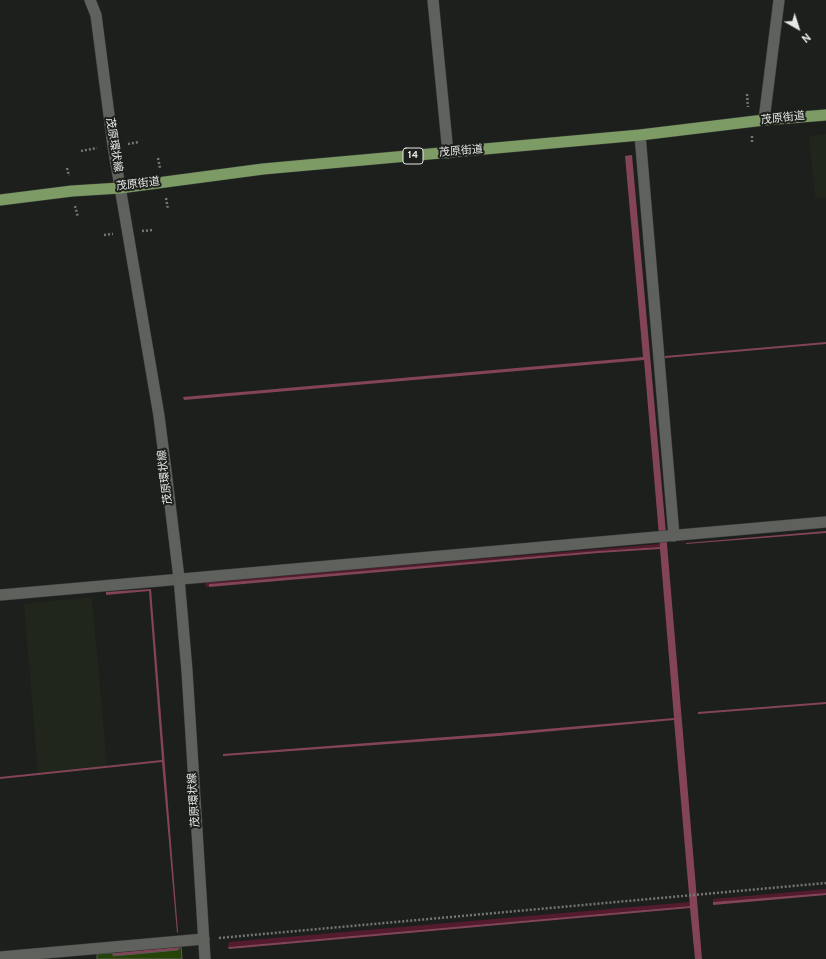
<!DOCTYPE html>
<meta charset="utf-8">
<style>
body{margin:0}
#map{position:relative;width:826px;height:959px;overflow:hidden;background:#1c1f1b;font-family:Overpass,sans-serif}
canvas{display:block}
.north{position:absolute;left:778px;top:8px;width:40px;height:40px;-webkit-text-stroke:3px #1c1f1b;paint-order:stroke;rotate:141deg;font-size:11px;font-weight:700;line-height:16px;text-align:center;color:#e6e8e5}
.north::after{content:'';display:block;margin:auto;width:14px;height:18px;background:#e6e8e5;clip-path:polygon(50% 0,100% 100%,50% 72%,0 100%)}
</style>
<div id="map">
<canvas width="826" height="959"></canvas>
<div class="north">N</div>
</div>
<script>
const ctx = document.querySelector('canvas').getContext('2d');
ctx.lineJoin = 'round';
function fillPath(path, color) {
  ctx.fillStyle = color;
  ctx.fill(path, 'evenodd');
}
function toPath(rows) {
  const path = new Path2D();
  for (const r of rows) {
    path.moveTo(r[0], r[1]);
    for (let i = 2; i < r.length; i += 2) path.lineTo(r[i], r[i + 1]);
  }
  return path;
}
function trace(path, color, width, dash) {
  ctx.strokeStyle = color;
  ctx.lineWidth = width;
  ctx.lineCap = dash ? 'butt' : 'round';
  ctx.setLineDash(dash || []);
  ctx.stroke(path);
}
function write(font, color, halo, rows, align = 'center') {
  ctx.font = font + ' Overpass,"Noto Sans JP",sans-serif';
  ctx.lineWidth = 4;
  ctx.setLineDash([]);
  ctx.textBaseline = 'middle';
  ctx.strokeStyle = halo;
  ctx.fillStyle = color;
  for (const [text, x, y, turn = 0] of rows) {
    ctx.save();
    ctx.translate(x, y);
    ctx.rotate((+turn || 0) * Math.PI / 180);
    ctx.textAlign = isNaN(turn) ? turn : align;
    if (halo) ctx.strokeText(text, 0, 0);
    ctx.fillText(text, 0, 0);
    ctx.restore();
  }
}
const built = toPath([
 [826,134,826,198,815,197,809,136],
 [92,597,107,766,38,773,24,604]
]);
const green = toPath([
 [660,544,660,547,598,551,209,584,209,587,206,587,205,582],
 [826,889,826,893,713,902,713,899],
 [690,902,690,906,228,947,229,942]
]);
const water = toPath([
 [632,155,667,544,702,959,695,959,690,908,229,949,228,947,690,906,674,720,499,736,223,756,223,754,499,733,674,718,660,549,598,553,209,587,209,584,598,551,660,547,644,360,184,400,183,397,643,357,625,156],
 [826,342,826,344,665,358,665,356],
 [826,531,826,533,686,544,686,543],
 [151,589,178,932,177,933,162,762,0,779,0,777,162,760,149,591,106,595,106,592],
 [826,702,826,704,698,714,698,712],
 [826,893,826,895,713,905,713,902],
 [179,947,178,950,113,956,113,953]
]);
const building = toPath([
 [181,946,182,959,97,959,97,954,113,953,113,956,178,950,181,946]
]);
const path = toPath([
 [747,94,748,107],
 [752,136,752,142],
 [128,144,139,142],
 [81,151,97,148],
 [158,158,160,168],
 [67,168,69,176],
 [166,198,168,209],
 [75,206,78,217],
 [142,231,153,230],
 [104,235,113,234],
 [219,938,826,883]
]);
const service = toPath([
 [433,0,448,153]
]);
const minor = toPath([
 [764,120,779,0],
 [640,135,674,536],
 [0,595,826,522],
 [0,957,204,939]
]);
const secondary = toPath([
 [90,0,96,15,113,146,159,416,166,471,179,578,187,671,205,959]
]);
const primary = toPath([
 [0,200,72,191,120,188,263,169,640,135,764,120,826,115]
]);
const shields = [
 [413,156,20]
];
const shieldNames = [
 ["14",413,156]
];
const streetNames = [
 ["茂原街道",783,119,-6],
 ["茂原環状線",113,145,81],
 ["茂原街道",461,152,-5],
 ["茂原街道",138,185,-7],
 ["茂原環状線",166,477,-97],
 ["茂原環状線",195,800,-94]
];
fillPath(built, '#20261c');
fillPath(green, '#541b2f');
fillPath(water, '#844458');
fillPath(building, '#264308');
trace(building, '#595c57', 1);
trace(service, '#383a37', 12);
trace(minor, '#383a37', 12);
trace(secondary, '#383a37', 12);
trace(primary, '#383a37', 12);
trace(path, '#747673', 2.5, [2, 2]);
trace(service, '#5e615c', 11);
trace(minor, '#5e615c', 11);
trace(secondary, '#5e615c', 11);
trace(primary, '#7d9c65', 11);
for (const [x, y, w] of shields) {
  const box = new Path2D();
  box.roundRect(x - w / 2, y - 8, w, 16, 3);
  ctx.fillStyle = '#1c1f1b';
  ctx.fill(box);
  trace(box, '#e6e8e5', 1);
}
write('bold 10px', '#e6e8e5', null, shieldNames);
write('11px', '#e6e8e5', '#1c1f1b', streetNames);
</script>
